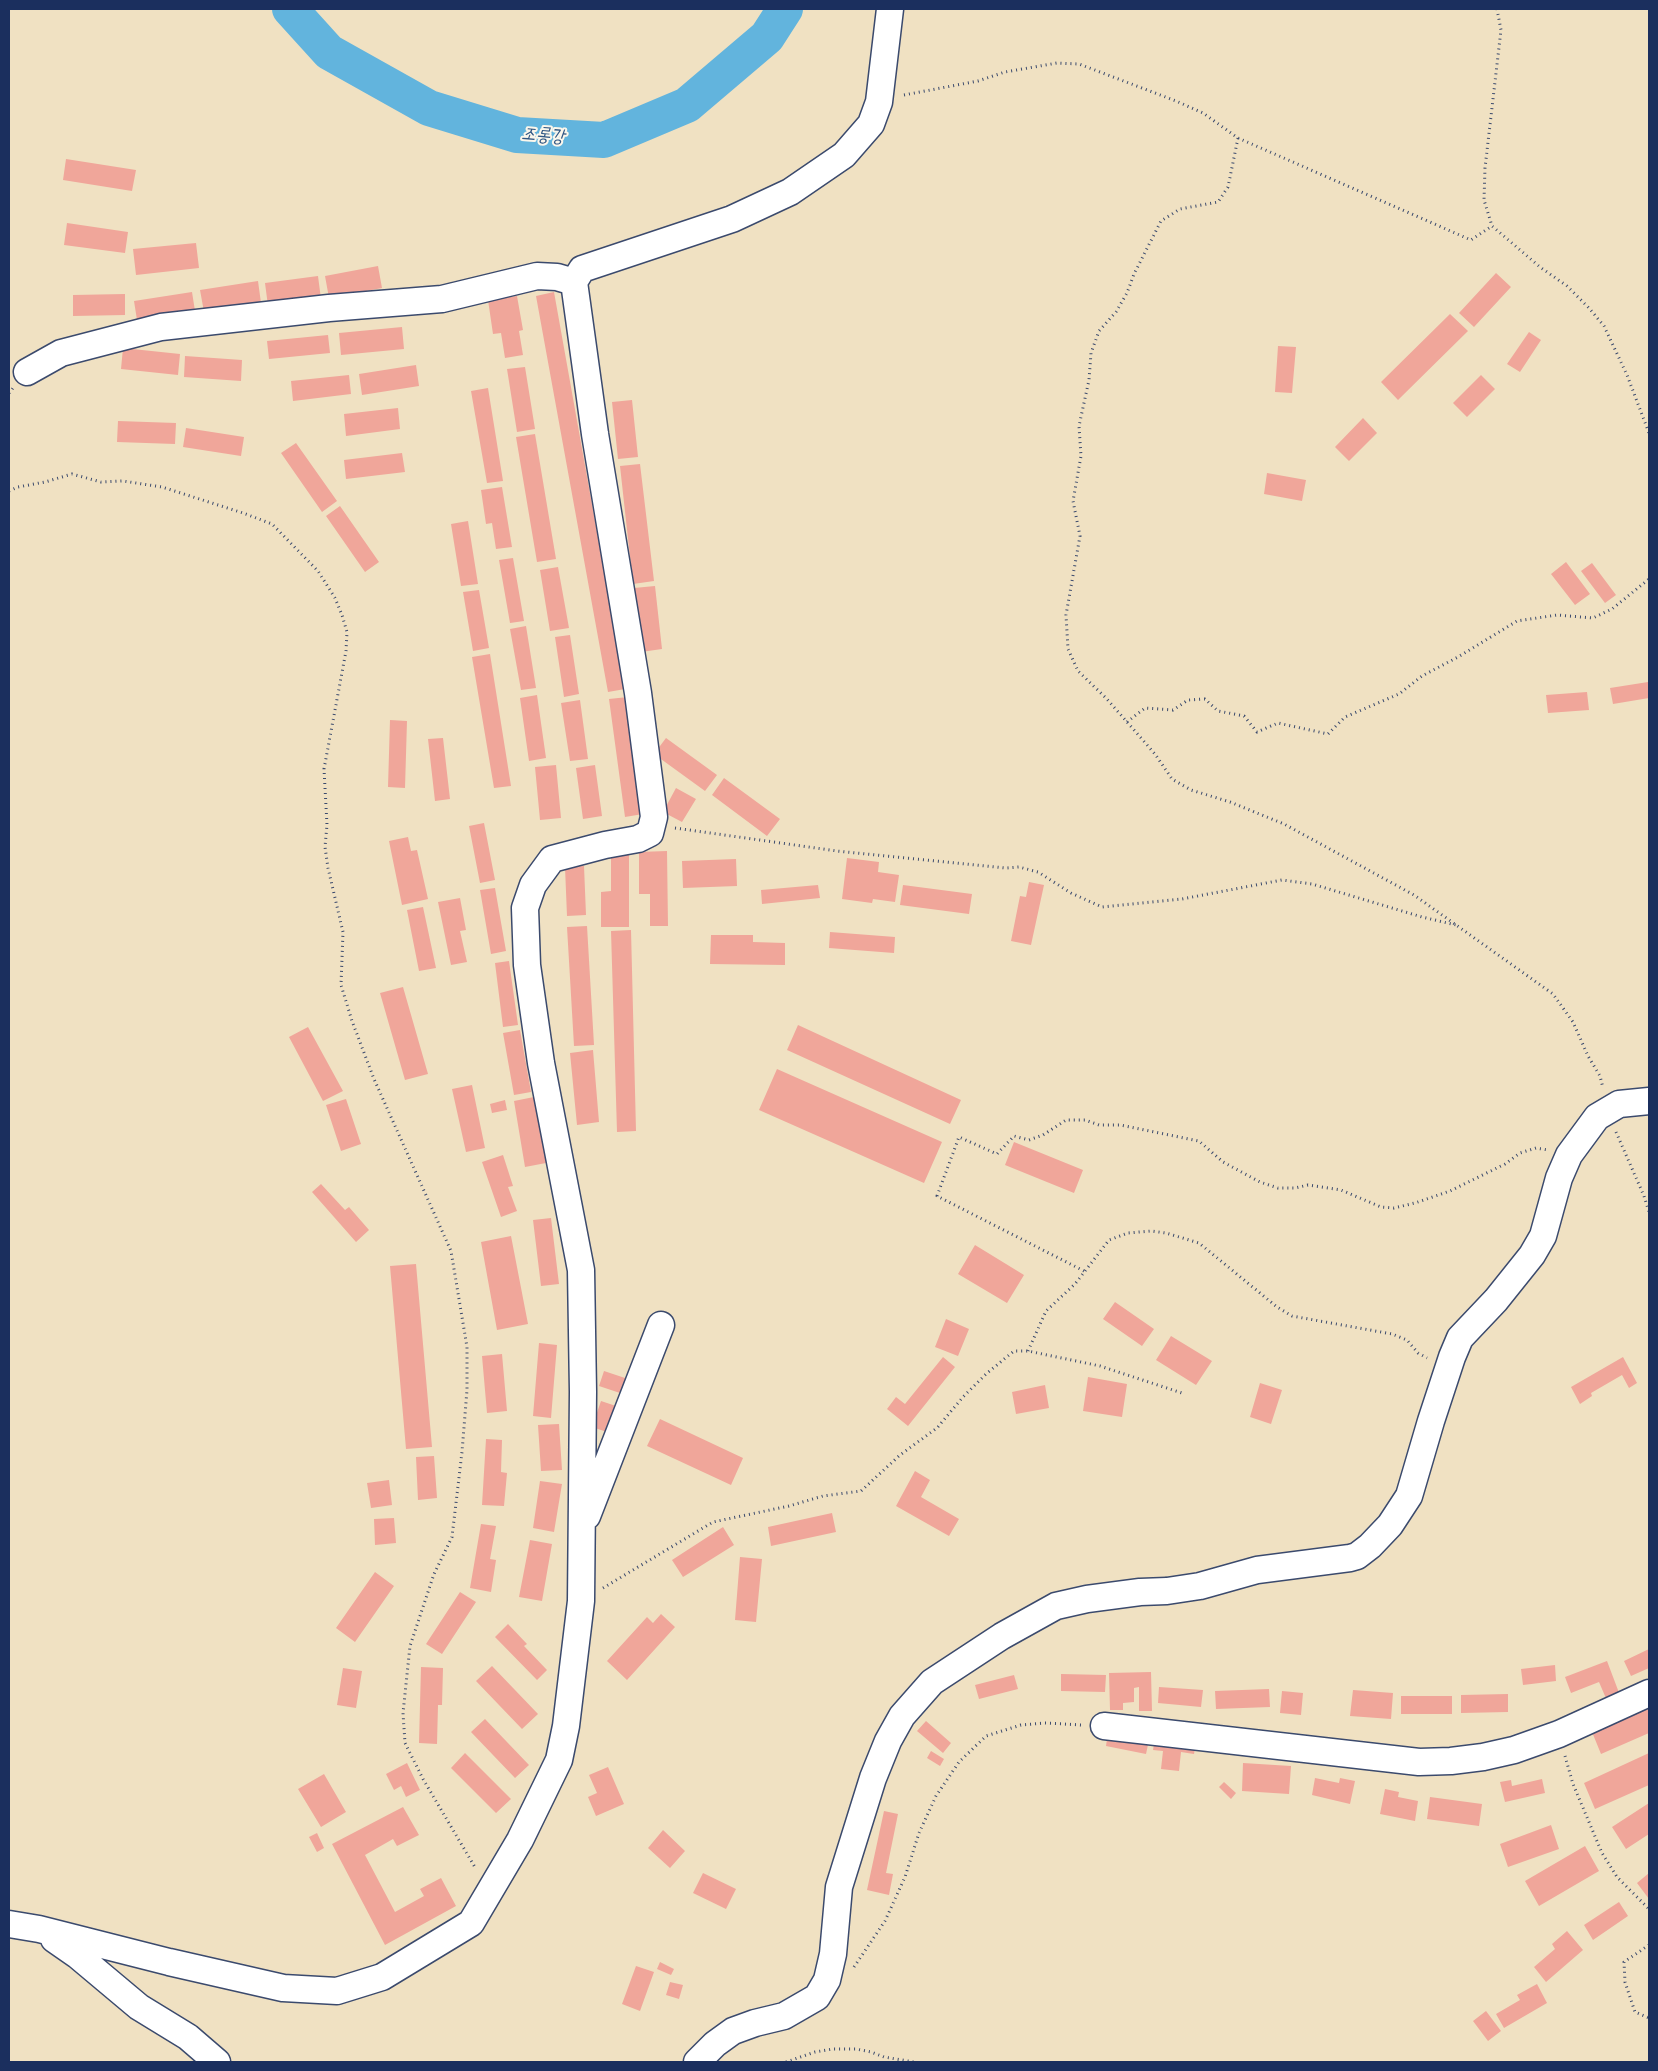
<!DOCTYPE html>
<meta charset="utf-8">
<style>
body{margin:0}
#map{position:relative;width:1658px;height:2071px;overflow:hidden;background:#f0e1c2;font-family:Pangolin,sans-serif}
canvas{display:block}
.frame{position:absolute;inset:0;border:10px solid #1b2f5e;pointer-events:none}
</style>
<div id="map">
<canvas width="1658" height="2071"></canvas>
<div class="frame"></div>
</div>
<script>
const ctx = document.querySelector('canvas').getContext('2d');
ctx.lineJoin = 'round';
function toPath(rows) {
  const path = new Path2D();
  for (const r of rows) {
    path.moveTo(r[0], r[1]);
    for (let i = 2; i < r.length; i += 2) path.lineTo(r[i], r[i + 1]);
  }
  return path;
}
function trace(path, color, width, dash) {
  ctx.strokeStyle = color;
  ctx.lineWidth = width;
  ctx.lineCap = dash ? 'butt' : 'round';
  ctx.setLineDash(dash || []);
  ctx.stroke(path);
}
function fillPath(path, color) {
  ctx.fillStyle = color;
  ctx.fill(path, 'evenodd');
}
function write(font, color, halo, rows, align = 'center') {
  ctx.font = font + ' Pangolin,"Poor Story",sans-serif';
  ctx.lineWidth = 4;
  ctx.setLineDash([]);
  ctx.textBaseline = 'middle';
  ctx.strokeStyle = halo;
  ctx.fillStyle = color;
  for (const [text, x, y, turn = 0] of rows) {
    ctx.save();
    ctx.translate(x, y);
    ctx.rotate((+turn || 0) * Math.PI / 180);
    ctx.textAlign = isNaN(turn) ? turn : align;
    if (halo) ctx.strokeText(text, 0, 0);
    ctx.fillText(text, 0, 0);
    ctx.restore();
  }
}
const river = toPath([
 [290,9,329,52,429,108,517,135,604,140,687,105,767,37,785,9]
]);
const building = toPath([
 [66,159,136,170,132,191,63,180],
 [67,223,128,232,125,253,64,245],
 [196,243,199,268,136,275,133,249],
 [378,266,382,288,329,298,325,276],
 [1496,273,1511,287,1474,327,1459,313],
 [318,276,321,299,268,306,265,283],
 [258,281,261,303,204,312,200,290],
 [192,292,195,311,137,320,134,301],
 [554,292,625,689,608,692,536,296],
 [125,294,125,315,73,316,73,295],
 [517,296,523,330,519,331,523,355,505,358,501,333,493,334,488,300],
 [1450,314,1468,331,1398,400,1381,382],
 [402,327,404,349,341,355,339,333],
 [1529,332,1541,340,1520,372,1507,364],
 [328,335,330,353,269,359,267,341],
 [1278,346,1296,347,1292,393,1275,392],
 [123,348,180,354,178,375,121,369],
 [185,356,242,360,241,381,184,377],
 [416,365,419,386,362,395,359,374],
 [525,367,535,429,517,432,507,369],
 [349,375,351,394,293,401,291,381],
 [1481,375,1495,389,1467,417,1453,403],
 [488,388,503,481,487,483,471,391],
 [632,400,638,457,618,459,612,402],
 [398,408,400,429,346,436,344,414],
 [1363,418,1377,433,1349,461,1335,447],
 [118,421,176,423,175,444,117,442],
 [186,428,244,437,241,456,183,447],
 [535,434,556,559,537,562,516,437],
 [296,443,337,501,322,512,281,453],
 [402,453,405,472,346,479,344,460],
 [640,464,654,581,633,584,620,466],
 [1267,473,1306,480,1302,501,1264,494],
 [502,487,512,547,496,549,492,523,486,524,481,490],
 [340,506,379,562,365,572,326,516],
 [468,521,478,584,461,586,451,524],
 [513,558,524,621,510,623,499,560],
 [1566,562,1590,594,1575,605,1551,574],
 [1592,563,1616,595,1605,603,1581,571],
 [558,567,569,628,550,631,540,570],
 [655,586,662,649,641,652,634,588],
 [479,590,489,648,473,651,463,592],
 [526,626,536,688,521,690,510,629],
 [570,635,579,694,564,697,555,637],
 [490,654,511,786,494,788,472,657],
 [1648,682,1649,698,1613,704,1610,688],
 [1587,692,1589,710,1548,713,1546,695],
 [537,695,546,758,529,761,520,698],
 [628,697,643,814,625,817,609,699],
 [580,700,588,759,570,761,561,703],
 [390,720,407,721,405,788,388,787],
 [443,738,450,799,435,801,428,739],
 [666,738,717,775,705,791,654,754],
 [556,765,561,818,540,820,535,767],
 [595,765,602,816,583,819,576,768],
 [724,778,780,819,767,836,712,795],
 [676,788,696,799,682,822,663,812],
 [484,823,495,880,480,883,469,826],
 [408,837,411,851,417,850,428,899,402,905,389,841],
 [667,851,668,926,650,926,650,894,639,894,639,852],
 [611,855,629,855,629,927,601,927,601,892,611,891],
 [847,858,879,862,878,872,899,875,895,902,873,899,872,903,842,899],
 [736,859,737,886,683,888,682,861],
 [584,866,586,915,567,916,565,867],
 [1029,882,1044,885,1031,945,1011,941,1020,896,1026,897],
 [818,885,820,898,762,904,761,890],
 [903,885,972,894,969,914,900,905],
 [495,888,506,951,491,954,480,890],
 [460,898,466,930,460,931,467,962,451,965,438,902],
 [423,907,436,968,419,971,407,910],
 [587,926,594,1045,574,1046,567,927],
 [631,930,636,1131,617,1132,611,931],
 [830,932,895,937,894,953,829,948],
 [711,935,753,935,753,942,785,943,785,965,710,964],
 [509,961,518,1025,503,1027,495,963],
 [403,987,428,1074,405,1080,380,993],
 [798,1025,961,1100,950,1124,787,1050],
 [308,1027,343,1091,323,1101,289,1037],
 [520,1030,531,1092,514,1095,503,1033],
 [593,1050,599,1122,577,1125,570,1053],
 [777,1069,942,1142,924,1183,759,1110],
 [472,1085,485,1148,466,1152,452,1089],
 [534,1097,546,1163,525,1167,514,1101],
 [346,1099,361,1144,341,1151,326,1105],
 [505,1100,507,1110,492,1113,490,1104],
 [1014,1142,1083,1170,1074,1193,1005,1165],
 [503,1155,513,1186,508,1187,517,1211,501,1217,482,1162],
 [321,1184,345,1210,349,1207,369,1230,356,1242,312,1192],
 [551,1218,559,1284,541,1286,533,1220],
 [511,1236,528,1324,497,1330,481,1242],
 [975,1245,1024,1275,1007,1303,958,1274],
 [416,1264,432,1447,406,1449,390,1266],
 [1115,1302,1154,1329,1142,1346,1103,1319],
 [946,1319,969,1329,958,1356,935,1347],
 [1171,1336,1212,1361,1196,1385,1156,1360],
 [539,1343,557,1345,551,1418,533,1416],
 [502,1354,507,1411,487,1413,482,1356],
 [943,1357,955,1367,908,1426,887,1409,896,1397,905,1404],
 [1623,1357,1637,1383,1629,1388,1622,1375,1591,1393,1592,1396,1580,1404,1571,1387],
 [604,1371,628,1379,623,1394,599,1386],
 [1088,1377,1127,1384,1122,1417,1083,1411],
 [1260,1383,1282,1390,1271,1424,1250,1417],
 [1045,1385,1049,1408,1016,1414,1012,1392],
 [601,1401,619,1407,610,1433,592,1427],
 [660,1419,743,1458,731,1485,647,1446],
 [559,1424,562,1470,541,1471,538,1425],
 [486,1439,502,1440,501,1472,507,1473,504,1506,482,1505],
 [434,1456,437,1498,418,1500,416,1457],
 [915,1471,930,1480,921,1497,959,1519,949,1536,896,1506],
 [389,1480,392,1505,371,1508,367,1483],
 [540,1481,562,1484,554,1532,533,1528],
 [832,1513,836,1532,771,1546,768,1527],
 [394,1518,396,1543,375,1545,374,1519],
 [481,1524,496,1526,490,1559,496,1560,491,1592,470,1588],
 [723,1527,734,1545,683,1577,672,1560],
 [530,1540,552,1544,542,1601,519,1597],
 [740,1557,762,1559,756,1622,735,1620],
 [375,1572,394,1586,355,1642,336,1628],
 [460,1592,476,1602,442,1654,426,1644],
 [661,1614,675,1627,627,1680,607,1661,647,1617,653,1623],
 [508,1624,527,1644,524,1646,547,1670,537,1680,495,1637],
 [1649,1649,1649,1668,1631,1676,1624,1661],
 [1607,1661,1621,1698,1608,1703,1599,1682,1571,1693,1565,1677],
 [1555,1665,1556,1681,1523,1685,1521,1669],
 [492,1666,538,1714,522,1729,476,1681],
 [421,1667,443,1668,442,1705,438,1705,437,1744,419,1743],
 [343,1668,362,1671,356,1708,337,1705],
 [1151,1672,1152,1711,1139,1711,1139,1687,1134,1688,1134,1702,1123,1703,1123,1710,1110,1710,1109,1673],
 [1061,1674,1106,1675,1105,1692,1061,1691],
 [1014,1675,1018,1689,979,1699,975,1685],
 [1159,1687,1203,1690,1201,1707,1158,1703],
 [1269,1689,1270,1707,1216,1709,1215,1691],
 [1353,1690,1393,1693,1391,1719,1350,1716],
 [1282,1691,1303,1693,1301,1715,1280,1713],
 [1508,1694,1508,1712,1461,1713,1461,1695],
 [1401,1696,1452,1696,1452,1714,1401,1714],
 [1649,1701,1649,1733,1601,1754,1590,1727],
 [485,1719,529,1765,515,1778,471,1732],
 [926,1721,951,1743,943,1753,917,1731],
 [1108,1732,1149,1740,1146,1754,1106,1746],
 [1155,1738,1196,1743,1194,1754,1181,1752,1179,1771,1161,1769,1163,1751,1153,1750],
 [931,1751,944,1759,940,1766,927,1758],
 [465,1753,511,1799,496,1813,451,1768],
 [1649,1753,1649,1785,1595,1809,1584,1783],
 [407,1763,420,1790,406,1797,401,1786,394,1790,386,1774],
 [1243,1763,1291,1766,1289,1794,1242,1791],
 [608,1767,624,1804,596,1816,588,1797,597,1793,589,1775],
 [324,1774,346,1812,321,1827,298,1789],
 [1315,1778,1339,1783,1340,1778,1355,1781,1350,1804,1312,1795],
 [1542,1779,1545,1793,1505,1802,1500,1782,1511,1780,1512,1786],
 [1224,1782,1236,1793,1231,1799,1219,1787],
 [1385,1789,1399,1792,1398,1797,1418,1801,1415,1821,1380,1814],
 [1430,1797,1482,1804,1479,1826,1427,1819],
 [1649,1803,1649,1834,1626,1849,1612,1827],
 [403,1807,419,1835,397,1846,393,1839,365,1855,395,1912,424,1896,420,1889,441,1878,456,1906,385,1945,332,1844],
 [884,1811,898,1814,886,1873,893,1874,889,1895,867,1890],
 [1551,1825,1559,1849,1508,1867,1500,1844],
 [663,1830,685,1851,670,1868,648,1848],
 [317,1833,324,1848,317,1852,309,1837],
 [1585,1846,1599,1871,1539,1906,1525,1881],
 [703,1873,736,1889,726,1909,693,1893],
 [1649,1873,1649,1899,1637,1883],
 [1619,1902,1628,1916,1593,1940,1584,1925],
 [1567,1931,1583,1950,1546,1982,1534,1967,1555,1949,1552,1944],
 [660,1962,674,1969,671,1975,657,1969],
 [636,1966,654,1972,640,2011,622,2004],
 [670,1982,683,1985,679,1999,666,1995],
 [1537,1984,1547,2003,1504,2028,1496,2014,1520,2000,1517,1995],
 [1486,2011,1501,2031,1488,2041,1473,2021]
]);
const path = toPath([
 [1497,9,1501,30,1485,168,1484,200,1492,226,1540,267,1567,286,1589,308,1604,326,1627,375,1649,433],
 [904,95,978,81,1005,72,1034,67,1057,63,1079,64,1176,101,1203,113,1238,138,1471,240,1492,226],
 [1238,138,1228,187,1218,202,1180,209,1161,221,1134,274,1127,293,1116,312,1099,331,1091,353,1089,380,1079,426,1081,456,1073,501,1080,536,1066,615,1068,649,1078,671,1106,698,1155,754,1172,779,1191,790,1230,802,1284,824,1414,895,1553,994,1573,1022,1588,1056,1600,1076,1603,1088],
 [9,393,13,388],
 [9,491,18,487,45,482,72,474,101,482,123,481,162,487,243,513,272,524,318,571,335,598,342,615,347,632,346,651,324,769,327,825,325,847,328,868,343,932,341,985,352,1021,374,1079,451,1251,467,1347,467,1390,462,1452,452,1537,434,1574,410,1646,403,1713,405,1743,423,1779,476,1869],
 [1127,722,1145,708,1173,710,1188,700,1205,699,1218,711,1244,716,1257,732,1278,723,1328,734,1345,717,1399,694,1422,676,1458,657,1517,621,1557,615,1593,618,1612,609,1649,579],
 [675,828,837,851,1006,868,1019,867,1038,872,1071,893,1102,907,1182,899,1282,880,1312,884,1422,917,1456,925],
 [1616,1132,1644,1196,1649,1212],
 [1084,1271,937,1196,959,1137,997,1154,1014,1136,1029,1140,1043,1135,1066,1120,1085,1120,1099,1125,1120,1125,1199,1141,1223,1162,1260,1182,1278,1188,1295,1188,1308,1185,1341,1190,1381,1207,1394,1208,1415,1203,1450,1191,1505,1164,1520,1153,1536,1148,1548,1150],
 [1028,1351,1046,1311,1075,1284,1109,1240,1128,1233,1151,1231,1166,1233,1199,1243,1277,1307,1292,1316,1392,1334,1407,1340,1418,1353,1427,1358],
 [603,1588,713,1522,789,1506,823,1496,861,1491,900,1455,937,1428,963,1397,986,1374,1014,1351,1028,1351,1100,1366,1185,1394],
 [1565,1756,1573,1784,1602,1853,1617,1877,1649,1909],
 [1649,1945,1624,1962,1625,1982,1635,2012,1649,2018],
 [854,1967,885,1921,905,1877,919,1833,936,1796,959,1762,986,1736,1021,1725,1045,1723,1082,1725],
 [786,2062,815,2052,833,2049,856,2049,871,2052,884,2057,914,2062]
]);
const minor = toPath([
 [27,372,61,353,161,327,329,308,442,299,537,276,557,277,574,282],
 [587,1516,661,1325],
 [1104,1726,1419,1762,1451,1761,1483,1757,1514,1750,1559,1734,1649,1693],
 [9,1924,39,1929,169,1962,283,1988,337,1991,382,1977,471,1923,520,1840,559,1760,566,1726,581,1601,583,1392,581,1270,541,1063,527,965,525,908,533,885,552,859,605,845,638,839,650,833,654,817,638,693,595,434,574,282,582,269,732,219,790,192,844,155,871,124,879,102,890,9],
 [54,1939,77,1955,139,2007,188,2037,217,2062],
 [697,2062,715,2044,733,2031,755,2023,784,2016,817,1997,827,1980,833,1954,839,1887,873,1778,888,1741,902,1716,932,1682,1002,1636,1056,1606,1087,1599,1140,1592,1167,1591,1200,1586,1257,1570,1350,1558,1357,1556,1370,1546,1390,1525,1409,1496,1431,1421,1452,1357,1460,1338,1496,1300,1532,1255,1543,1236,1559,1178,1569,1155,1597,1117,1619,1104,1649,1101]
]);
const waterNames = [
 ["조롱강",543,136,5]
];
trace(river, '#62b4dd', 36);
fillPath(building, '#f0a69a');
trace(minor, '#3b4a6d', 29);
trace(path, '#3b4a6d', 3, [1, 4]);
trace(minor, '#fff', 26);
write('italic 18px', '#305784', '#fbf7ec', waterNames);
</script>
